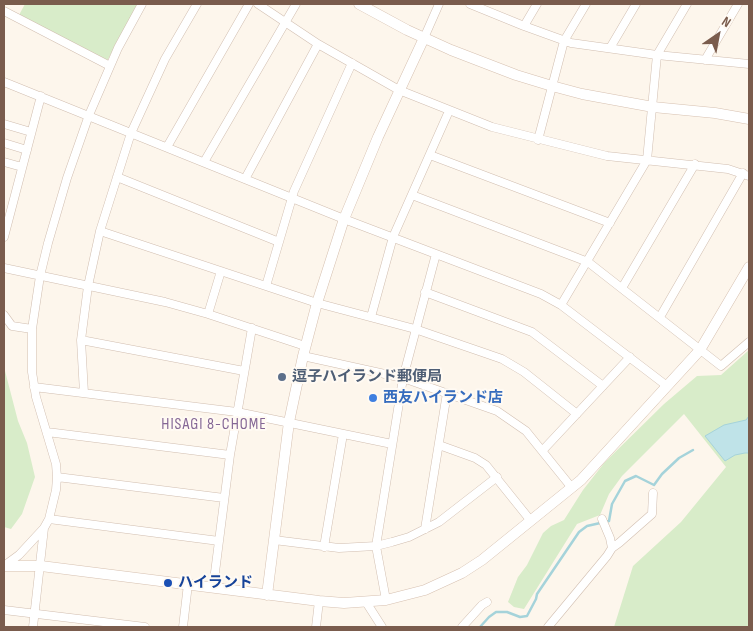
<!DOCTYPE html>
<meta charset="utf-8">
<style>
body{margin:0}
#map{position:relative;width:753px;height:631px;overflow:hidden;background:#fdf6ec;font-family:"Sofia Sans Condensed",sans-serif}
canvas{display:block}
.frame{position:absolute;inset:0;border:5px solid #7a5c4d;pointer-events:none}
.north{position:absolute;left:693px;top:10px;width:50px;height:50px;-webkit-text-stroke:4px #fffaf3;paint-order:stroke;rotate:33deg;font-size:14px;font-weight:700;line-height:20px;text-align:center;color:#7a5c4d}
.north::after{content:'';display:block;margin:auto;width:18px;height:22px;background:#7a5c4d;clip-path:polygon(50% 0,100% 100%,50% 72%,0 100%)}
</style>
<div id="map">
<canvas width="753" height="631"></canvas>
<div class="frame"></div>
<div class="north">N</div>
</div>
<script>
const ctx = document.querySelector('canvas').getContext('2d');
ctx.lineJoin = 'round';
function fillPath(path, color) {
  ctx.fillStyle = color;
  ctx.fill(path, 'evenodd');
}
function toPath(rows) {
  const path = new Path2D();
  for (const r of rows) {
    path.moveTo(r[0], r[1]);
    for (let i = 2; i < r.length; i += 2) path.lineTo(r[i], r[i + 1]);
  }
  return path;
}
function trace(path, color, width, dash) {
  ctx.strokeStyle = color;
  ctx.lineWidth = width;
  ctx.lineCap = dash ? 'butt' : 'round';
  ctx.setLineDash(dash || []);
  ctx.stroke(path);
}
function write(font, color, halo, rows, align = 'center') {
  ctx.font = font + ' "Sofia Sans Condensed","Noto Sans JP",sans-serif';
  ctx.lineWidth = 4;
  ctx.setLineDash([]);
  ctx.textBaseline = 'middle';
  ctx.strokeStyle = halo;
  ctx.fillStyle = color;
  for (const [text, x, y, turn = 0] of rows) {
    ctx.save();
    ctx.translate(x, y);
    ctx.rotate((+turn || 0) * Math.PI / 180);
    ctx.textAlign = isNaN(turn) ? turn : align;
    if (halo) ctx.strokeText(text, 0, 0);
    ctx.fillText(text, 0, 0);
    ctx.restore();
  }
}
const green = toPath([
 [25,4,138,4,107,61,19,15],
 [749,350,749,627,614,627,633,566,681,522,726,467,684,414,622,476,609,494,600,515,577,524,524,609,514,607,508,602,518,577,527,565,543,533,551,526,564,520,583,490,605,462,664,404,697,376,721,375],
 [4,367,18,421,27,443,35,477,22,514,11,529,4,527]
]);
const water = toPath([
 [749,416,749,453,745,453,735,455,725,461,705,436,724,425,746,420,749,416]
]);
const stream = toPath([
 [480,627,489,617,496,612,507,612,520,617,527,616,536,599,537,594,579,532,587,526,609,521,612,504,625,481,636,476,654,485,662,474,679,458,693,450]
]);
const street = toPath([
 [258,4,318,44,399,90,492,127,607,156,728,169,749,176],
 [470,4,524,26,571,43,657,55,749,64],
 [4,11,110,66],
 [524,26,537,4],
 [424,38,439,4],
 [610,48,636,4],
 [705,60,738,4],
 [4,82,344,219,541,294,561,305,667,386],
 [4,124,31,132],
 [538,140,564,41,586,4],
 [4,143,27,150],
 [167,147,249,4],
 [430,155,610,223],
 [4,162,22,167],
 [204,162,296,4],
 [117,177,279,242],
 [245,179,318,44],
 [412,195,588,262,721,366,749,342],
 [100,231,317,303,415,329,502,359,524,372,577,414],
 [4,237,41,96],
 [4,268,165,302,208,314,305,346],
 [266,286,294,191,352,63],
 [622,288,695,164],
 [425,292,532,332,603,386],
 [561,305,647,160,657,55,687,4],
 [208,314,221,271],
 [4,315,12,326,32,329],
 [371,317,393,237,449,111],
 [660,317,743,173],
 [81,340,244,371],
 [303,356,403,378,497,411,526,431,572,488],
 [34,387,237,412,392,444],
 [84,393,81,340,88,286,100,231,131,133,165,59,197,4],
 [47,432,230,455],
 [439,445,475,458,486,465,531,521],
 [543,450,630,357],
 [57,477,224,498],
 [49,519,219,541],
 [425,529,447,393],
 [274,540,339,548,376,546,392,542,409,537,439,522,497,477],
 [324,547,343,434],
 [612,548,619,543,652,514,653,493],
 [4,566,19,555,44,528,49,519,56,490,57,477,56,464,36,397,32,372,32,329,40,276,48,243,67,178,89,115,118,48,142,4],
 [213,588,230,455,252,328],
 [386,600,376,546,403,378,436,254],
 [366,602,382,627],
 [4,610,145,627],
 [33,627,44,528],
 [183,627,188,584],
 [316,627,319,601],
 [462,627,482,605,487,602],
 [548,627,607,556,612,548,610,538,602,519]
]);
const secondary = toPath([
 [359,4,407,30,451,50,516,75,552,86,582,94,653,107,715,113,749,119],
 [4,566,41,566,319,601,344,603,386,600,425,590,462,573,482,560,581,480,700,350,749,267],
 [267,595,289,422,303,356,317,303,344,219,378,137,424,38]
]);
const markers = [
 [282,377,5,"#5c6f8a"],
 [373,398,5,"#3f7fe0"],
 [168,583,5,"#1a4fb4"]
];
const serviceNames = [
 ["逗子ハイランド郵便局",292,377]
];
const shopNames = [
 ["西友ハイランド店",383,398]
];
const transitNames = [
 ["ハイランド",178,583]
];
const neighbourhoodNames = [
 ["HISAGI 8-CHOME",214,425]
];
fillPath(green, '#d8ecc9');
fillPath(water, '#bfe3e8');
trace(water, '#a5d3da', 1);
trace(stream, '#a5d3da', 2.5);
trace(street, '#d1beb0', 9);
trace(secondary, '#d6c0b0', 11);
trace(street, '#fff', 8);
trace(secondary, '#fff', 10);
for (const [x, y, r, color] of markers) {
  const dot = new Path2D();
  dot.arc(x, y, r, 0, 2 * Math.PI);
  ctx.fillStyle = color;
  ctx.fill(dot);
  trace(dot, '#fffaf3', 2);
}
write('bold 15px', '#4e5e75', '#fffaf3', serviceNames, 'left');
write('bold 15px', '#366cbe', '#fffaf3', shopNames, 'left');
write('bold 15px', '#164399', '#fffaf3', transitNames, 'left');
ctx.letterSpacing = '1px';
write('16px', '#846695', '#fffaf3', neighbourhoodNames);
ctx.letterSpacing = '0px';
</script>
